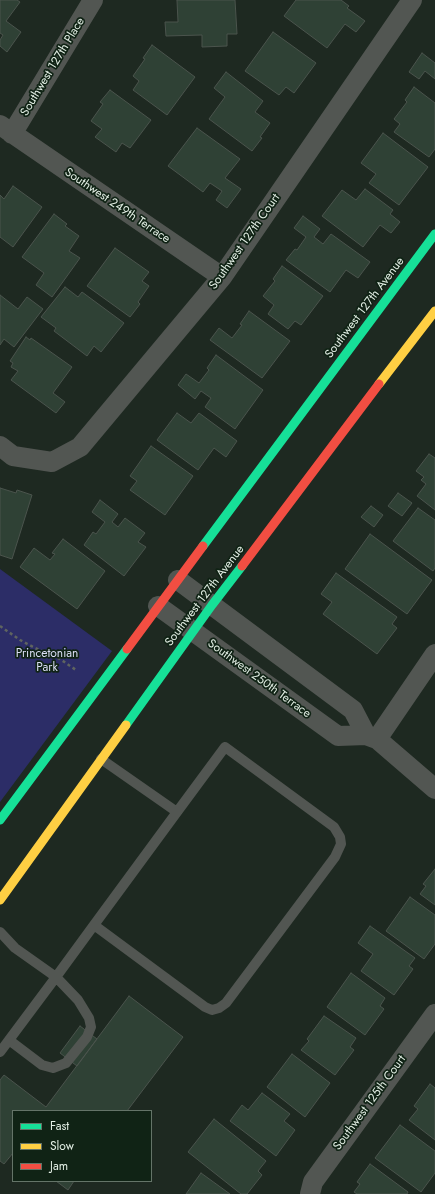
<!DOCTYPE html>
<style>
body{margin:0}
#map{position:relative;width:435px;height:1194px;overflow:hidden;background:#1e2921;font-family:Jost,sans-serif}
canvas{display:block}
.legend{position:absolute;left:12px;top:1110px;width:140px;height:72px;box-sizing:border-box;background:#102315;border:1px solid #647468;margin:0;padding:5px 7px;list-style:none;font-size:12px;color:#e2eee4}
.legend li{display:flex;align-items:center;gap:8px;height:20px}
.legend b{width:20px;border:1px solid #647468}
</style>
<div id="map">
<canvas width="435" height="1194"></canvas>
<ul class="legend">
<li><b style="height:5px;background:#16e098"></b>Fast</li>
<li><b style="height:5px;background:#ffcf43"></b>Slow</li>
<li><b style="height:5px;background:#f24e42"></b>Jam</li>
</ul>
</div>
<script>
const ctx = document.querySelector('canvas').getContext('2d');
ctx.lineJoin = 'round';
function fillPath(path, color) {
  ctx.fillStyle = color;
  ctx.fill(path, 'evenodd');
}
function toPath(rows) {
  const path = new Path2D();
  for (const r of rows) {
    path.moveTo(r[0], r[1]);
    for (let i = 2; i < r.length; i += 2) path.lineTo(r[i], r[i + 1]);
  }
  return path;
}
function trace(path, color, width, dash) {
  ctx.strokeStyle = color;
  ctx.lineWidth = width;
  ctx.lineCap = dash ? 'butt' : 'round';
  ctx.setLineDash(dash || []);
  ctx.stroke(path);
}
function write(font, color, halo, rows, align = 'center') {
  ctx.font = font + ' Jost,sans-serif';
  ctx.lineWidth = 3.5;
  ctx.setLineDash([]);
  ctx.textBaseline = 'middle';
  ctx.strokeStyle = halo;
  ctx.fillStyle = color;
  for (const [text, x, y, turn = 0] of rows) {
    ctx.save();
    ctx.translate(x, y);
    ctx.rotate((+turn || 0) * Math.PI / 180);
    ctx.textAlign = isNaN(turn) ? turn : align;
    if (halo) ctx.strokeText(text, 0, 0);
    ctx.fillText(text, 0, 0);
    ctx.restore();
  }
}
const green = toPath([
 [0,569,112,651,0,802]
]);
const building = toPath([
 [0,0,17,0,20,2,6,21,21,32,7,52,0,46,0,40,3,35,0,33,0,0],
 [177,0,235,0,237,34,227,34,227,46,202,47,202,35,166,36,165,22,178,22,177,0],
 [296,0,341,0,349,6,347,8,365,21,356,32,345,24,327,48,284,16,296,0],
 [273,32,316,63,294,93,286,87,279,95,245,71,273,32],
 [152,45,195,77,167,115,133,90,139,81,133,76,145,59,143,58,152,45],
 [422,53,435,63,435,79,425,71,419,79,409,72,422,53],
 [226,72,263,101,255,112,270,123,260,137,262,138,252,151,209,119,225,97,214,88,226,72],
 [414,87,435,103,435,149,429,157,394,132,400,124,394,119,407,102,405,100,414,87],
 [110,90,151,120,130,148,122,143,116,152,95,137,102,129,91,121,103,104,100,102,110,90],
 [197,128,240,159,225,178,241,189,227,208,216,200,222,191,210,183,203,192,168,166,197,128],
 [383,133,428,167,399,205,369,183,376,174,361,163,383,133],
 [13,186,42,207,13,247,0,237,0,195,4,199,13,186],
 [365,189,393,210,390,214,400,222,391,233,380,225,363,247,322,216,342,190,356,200,365,189],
 [54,214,67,224,65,226,79,236,69,251,80,258,52,297,36,285,44,273,22,257,54,214],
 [303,216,320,229,314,237,323,244,331,234,370,262,358,278,346,270,330,292,286,260,295,249,297,250,306,237,294,228,303,216],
 [115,248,149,272,142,281,149,286,138,302,140,304,130,317,87,286,115,248],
 [282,266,323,296,301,325,295,321,288,329,268,314,274,305,263,296,275,281,273,279,282,266],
 [65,287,78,297,82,292,124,323,101,352,94,346,87,356,54,331,56,328,41,317,65,287],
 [0,295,18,309,27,297,43,309,14,347,4,339,0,345,0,295],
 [249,311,290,341,262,378,210,340,219,328,232,338,242,325,240,324,249,311],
 [26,337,30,340,31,338,72,367,53,393,65,402,56,413,11,380,18,371,11,367,13,363,10,361,26,337],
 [216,355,263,390,235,429,205,407,211,398,201,391,195,399,178,385,186,374,199,383,209,370,207,368,216,355],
 [177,413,191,423,199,413,237,441,226,457,214,448,198,470,157,440,177,413],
 [151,446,193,476,165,515,130,490,137,481,130,476,151,446],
 [429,454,435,458,435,510,417,496,426,484,421,480,424,477,416,471,429,454],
 [0,488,16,493,17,490,32,495,12,559,0,555,0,488],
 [398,493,412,503,402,516,388,506,398,493],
 [100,500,118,514,112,522,118,527,125,518,145,533,138,542,146,547,124,576,84,545,93,532,96,534,105,522,92,512,100,500],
 [371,506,383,515,374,527,361,517,371,506],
 [418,508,435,520,435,568,433,571,393,541,418,508],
 [370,534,432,580,407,614,345,569,370,534],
 [63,539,105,571,77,609,20,567,34,548,50,560,55,554,52,553,63,539],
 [336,573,397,617,392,624,397,628,377,654,323,614,332,602,321,594,336,573],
 [435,869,435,905,420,894,426,886,423,884,435,869],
 [410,897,435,915,435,944,424,959,386,931,410,897],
 [370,926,415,958,409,966,413,969,394,995,361,971,373,954,358,943,370,926],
 [351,973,385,998,380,1006,384,1009,365,1035,327,1007,351,973],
 [129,996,183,1037,127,1111,13,1111,13,1153,4,1164,0,1161,0,1080,4,1075,46,1107,129,996],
 [324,1016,356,1038,350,1047,354,1050,335,1075,301,1050,309,1041,307,1039,324,1016],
 [80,1026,97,1039,77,1066,60,1053,80,1026],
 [292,1054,330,1083,305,1117,267,1087,292,1054],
 [430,1084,435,1088,435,1140,409,1120,418,1109,414,1106,430,1084],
 [262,1093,290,1114,284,1121,295,1130,276,1156,230,1121,242,1105,248,1110,262,1093],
 [214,1119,266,1161,258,1171,262,1175,247,1194,241,1194,188,1152,214,1119],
 [400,1125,435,1151,435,1173,421,1192,375,1158,400,1125],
 [370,1164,408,1192,407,1194,357,1194,354,1192,360,1184,357,1182,370,1164],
 [201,1173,230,1194,186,1194,201,1173],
 [56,1181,74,1181,68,1190,56,1181]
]);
const path = toPath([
 [0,626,20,640,35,648,60,659,76,670]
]);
const lane = toPath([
 [101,759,177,812],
 [0,932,15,948,56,977,94,925,177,812,225,747,334,827,340,837,341,844,335,857,226,1003,219,1008,212,1010,205,1007,94,925],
 [0,1052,9,1040,56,977,78,1000,89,1018,91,1027,87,1037,66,1063,53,1068,42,1065,9,1040]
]);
const street = toPath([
 [0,125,222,277],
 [12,134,93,0],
 [0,446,13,456,52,462,80,447,222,277,412,0],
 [178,580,353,710,366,735],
 [158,606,338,736,366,735,377,739,435,789],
 [377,739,435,654],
 [310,1194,313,1182,435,1014]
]);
const fast = toPath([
 [203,546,435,234],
 [126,725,212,605,242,566],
 [0,820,127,649]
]);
const slow = toPath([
 [379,384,435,311],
 [0,900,126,725]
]);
const jam = toPath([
 [242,566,379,384],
 [127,649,203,546]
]);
const streetNames = [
 ["Southwest 127th Place",53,67,-59],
 ["Southwest 249th Terrace",117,206,34],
 ["Southwest 127th Court",245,242,-55],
 ["Southwest 127th Avenue",365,308,-53],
 ["Southwest 127th Avenue",205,596,-53],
 ["Southwest 250th Terrace",259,679,36],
 ["Southwest 125th Court",370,1103,-54]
];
const parkNames = [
 ["Princetonian",47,654],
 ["Park",47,668]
];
fillPath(green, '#2c2d67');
fillPath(building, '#2f4135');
trace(building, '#4b544d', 1);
trace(path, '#5f6460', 2.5, [3, 3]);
trace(lane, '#525652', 10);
trace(street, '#525652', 20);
trace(fast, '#16e098', 9);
trace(slow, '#ffcf43', 9);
trace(jam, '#f24e42', 9);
write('12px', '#e2eee4', '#102315', streetNames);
write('12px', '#dbdff5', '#102315', parkNames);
</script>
